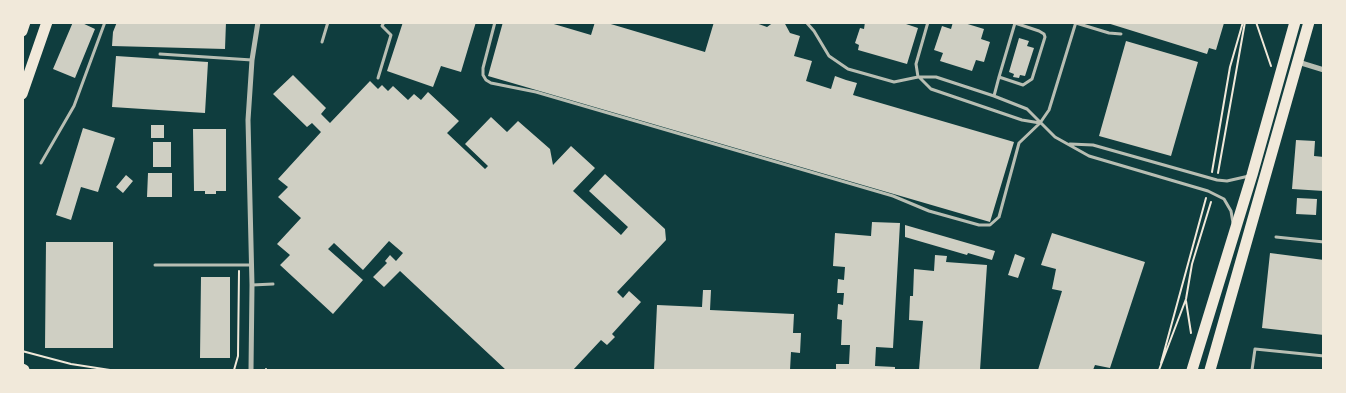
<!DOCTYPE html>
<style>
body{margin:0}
#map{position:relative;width:1346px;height:393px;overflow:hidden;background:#0f3d3e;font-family:"Work Sans",sans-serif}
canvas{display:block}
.frame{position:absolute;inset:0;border:24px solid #f1e9da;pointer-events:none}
</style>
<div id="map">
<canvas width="1346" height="393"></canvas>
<div class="frame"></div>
</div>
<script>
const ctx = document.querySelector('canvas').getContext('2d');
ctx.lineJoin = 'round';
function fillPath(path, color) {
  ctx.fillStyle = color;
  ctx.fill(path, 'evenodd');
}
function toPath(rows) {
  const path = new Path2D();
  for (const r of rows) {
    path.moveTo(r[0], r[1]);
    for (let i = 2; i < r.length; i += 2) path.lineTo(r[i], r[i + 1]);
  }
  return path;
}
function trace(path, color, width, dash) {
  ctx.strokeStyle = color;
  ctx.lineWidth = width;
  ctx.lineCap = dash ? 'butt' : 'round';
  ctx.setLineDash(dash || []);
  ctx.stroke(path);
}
const building = toPath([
 [73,22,80,22,95,29,75,78,53,69],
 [117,22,226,22,225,49,112,46,113,32],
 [403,22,476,22,461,72,441,66,433,87,387,71],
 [503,22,547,22,591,35,595,22,604,22,705,52,714,22,753,22,767,27,774,22,784,22,790,33,800,36,794,56,812,61,806,81,831,89,835,76,846,80,857,83,853,95,1014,142,990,222,488,76],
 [865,22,900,22,918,28,907,64,858,50,859,45,855,43,860,28,864,29],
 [953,22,961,22,984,29,981,39,990,42,984,62,976,60,972,71,940,61,943,53,934,50,942,26,951,29],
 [1104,22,1223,22,1224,23,1216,50,1209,48,1207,54],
 [1019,38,1029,41,1027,46,1034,48,1025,76,1020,75,1019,78,1013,77,1014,74,1009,72],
 [1126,41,1198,62,1171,156,1099,136],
 [116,56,208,62,205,113,112,107],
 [293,75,326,108,321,114,330,123,370,81,378,89,382,85,388,91,393,86,408,100,414,94,421,100,428,92,459,121,447,133,485,169,488,166,465,144,491,117,507,132,518,121,550,149,553,165,571,146,595,168,573,191,621,235,628,227,589,191,605,174,665,229,666,240,617,292,623,298,629,291,641,302,612,334,615,337,607,345,601,340,573,370,506,370,400,271,384,287,373,277,387,263,385,261,390,255,396,261,403,253,389,241,363,270,334,243,328,249,363,280,333,314,280,265,290,255,277,244,301,218,278,197,288,187,278,179,321,132,312,123,307,127,273,94],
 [151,125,164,125,164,138,151,138],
 [83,128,115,138,98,192,81,187,71,220,56,215],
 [193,129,226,129,226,191,216,191,216,194,205,194,205,191,194,191],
 [1296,140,1315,141,1314,156,1324,157,1324,191,1292,189],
 [153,142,171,142,171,167,153,167],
 [148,173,172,173,172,197,147,197],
 [126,175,133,181,123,193,116,187],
 [1297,198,1317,199,1316,215,1296,214],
 [872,222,900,223,893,348,876,347,875,366,895,367,895,370,836,370,836,364,849,364,850,345,841,345,842,320,837,319,838,304,843,305,844,293,837,293,838,279,844,280,845,267,833,266,835,233,871,236],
 [905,225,995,251,992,260,968,253,967,255,905,237],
 [1052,233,1145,262,1110,368,1095,365,1093,370,1038,370,1062,291,1052,289,1056,269,1041,265],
 [46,242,113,242,113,348,45,348],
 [1270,253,1324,260,1324,335,1262,328],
 [1015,254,1025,258,1018,278,1008,275],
 [935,255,947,256,946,262,987,265,980,370,919,370,923,321,909,320,910,296,913,296,914,269,934,271],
 [201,277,230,277,230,358,200,358],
 [703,290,711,290,710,310,794,314,793,333,801,333,800,353,791,352,790,370,654,370,657,305,702,307]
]);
const path = toPath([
 [1256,22,1271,66],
 [648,23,648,22],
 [1212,172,1230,67,1243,22],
 [1218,173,1245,22],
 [1186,301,1191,333],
 [22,351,71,364,110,370],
 [1161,363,1206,198],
 [234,370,238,356,239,271],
 [266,370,266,369],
 [1159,370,1186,299,1192,264,1211,202]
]);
const service = toPath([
 [495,22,483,68,483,75,486,80,491,83,536,92,893,196,929,211,979,225,990,225,999,217,1019,143,1040,123,1049,110,1076,22],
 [806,22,814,31,829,56,848,69,894,82,918,77,936,77,994,96,1027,109,1055,137,1089,156,1208,191,1224,199,1231,211,1233,223],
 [1076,23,1109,33,1121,34],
 [322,42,328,22],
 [160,54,252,60],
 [918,77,916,64,928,22],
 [919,77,931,89,1022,120,1040,123],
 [378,78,391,35,382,26,384,22],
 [994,96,999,77,1015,23,1039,31,1044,34,1045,37,1032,79,1023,85,999,77],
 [1070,144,1093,145,1217,180,1227,181,1249,176],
 [41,163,74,106,105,22],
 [1276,237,1324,242],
 [155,265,251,265],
 [252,285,273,284],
 [1252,370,1255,349,1324,356]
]);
const minor = toPath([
 [1298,62,1324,70],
 [251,370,252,285,248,120,252,60,258,22]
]);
const primary = toPath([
 [22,31,25,22],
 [22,94,47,22],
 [22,369,24,370],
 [1192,370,1252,175,1295,22],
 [1210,370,1309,22]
]);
fillPath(building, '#cfcfc3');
trace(path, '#f1e9da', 2);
trace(service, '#b8beb3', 3);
trace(minor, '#b8beb3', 5);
trace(primary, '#f1e9da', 11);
</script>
